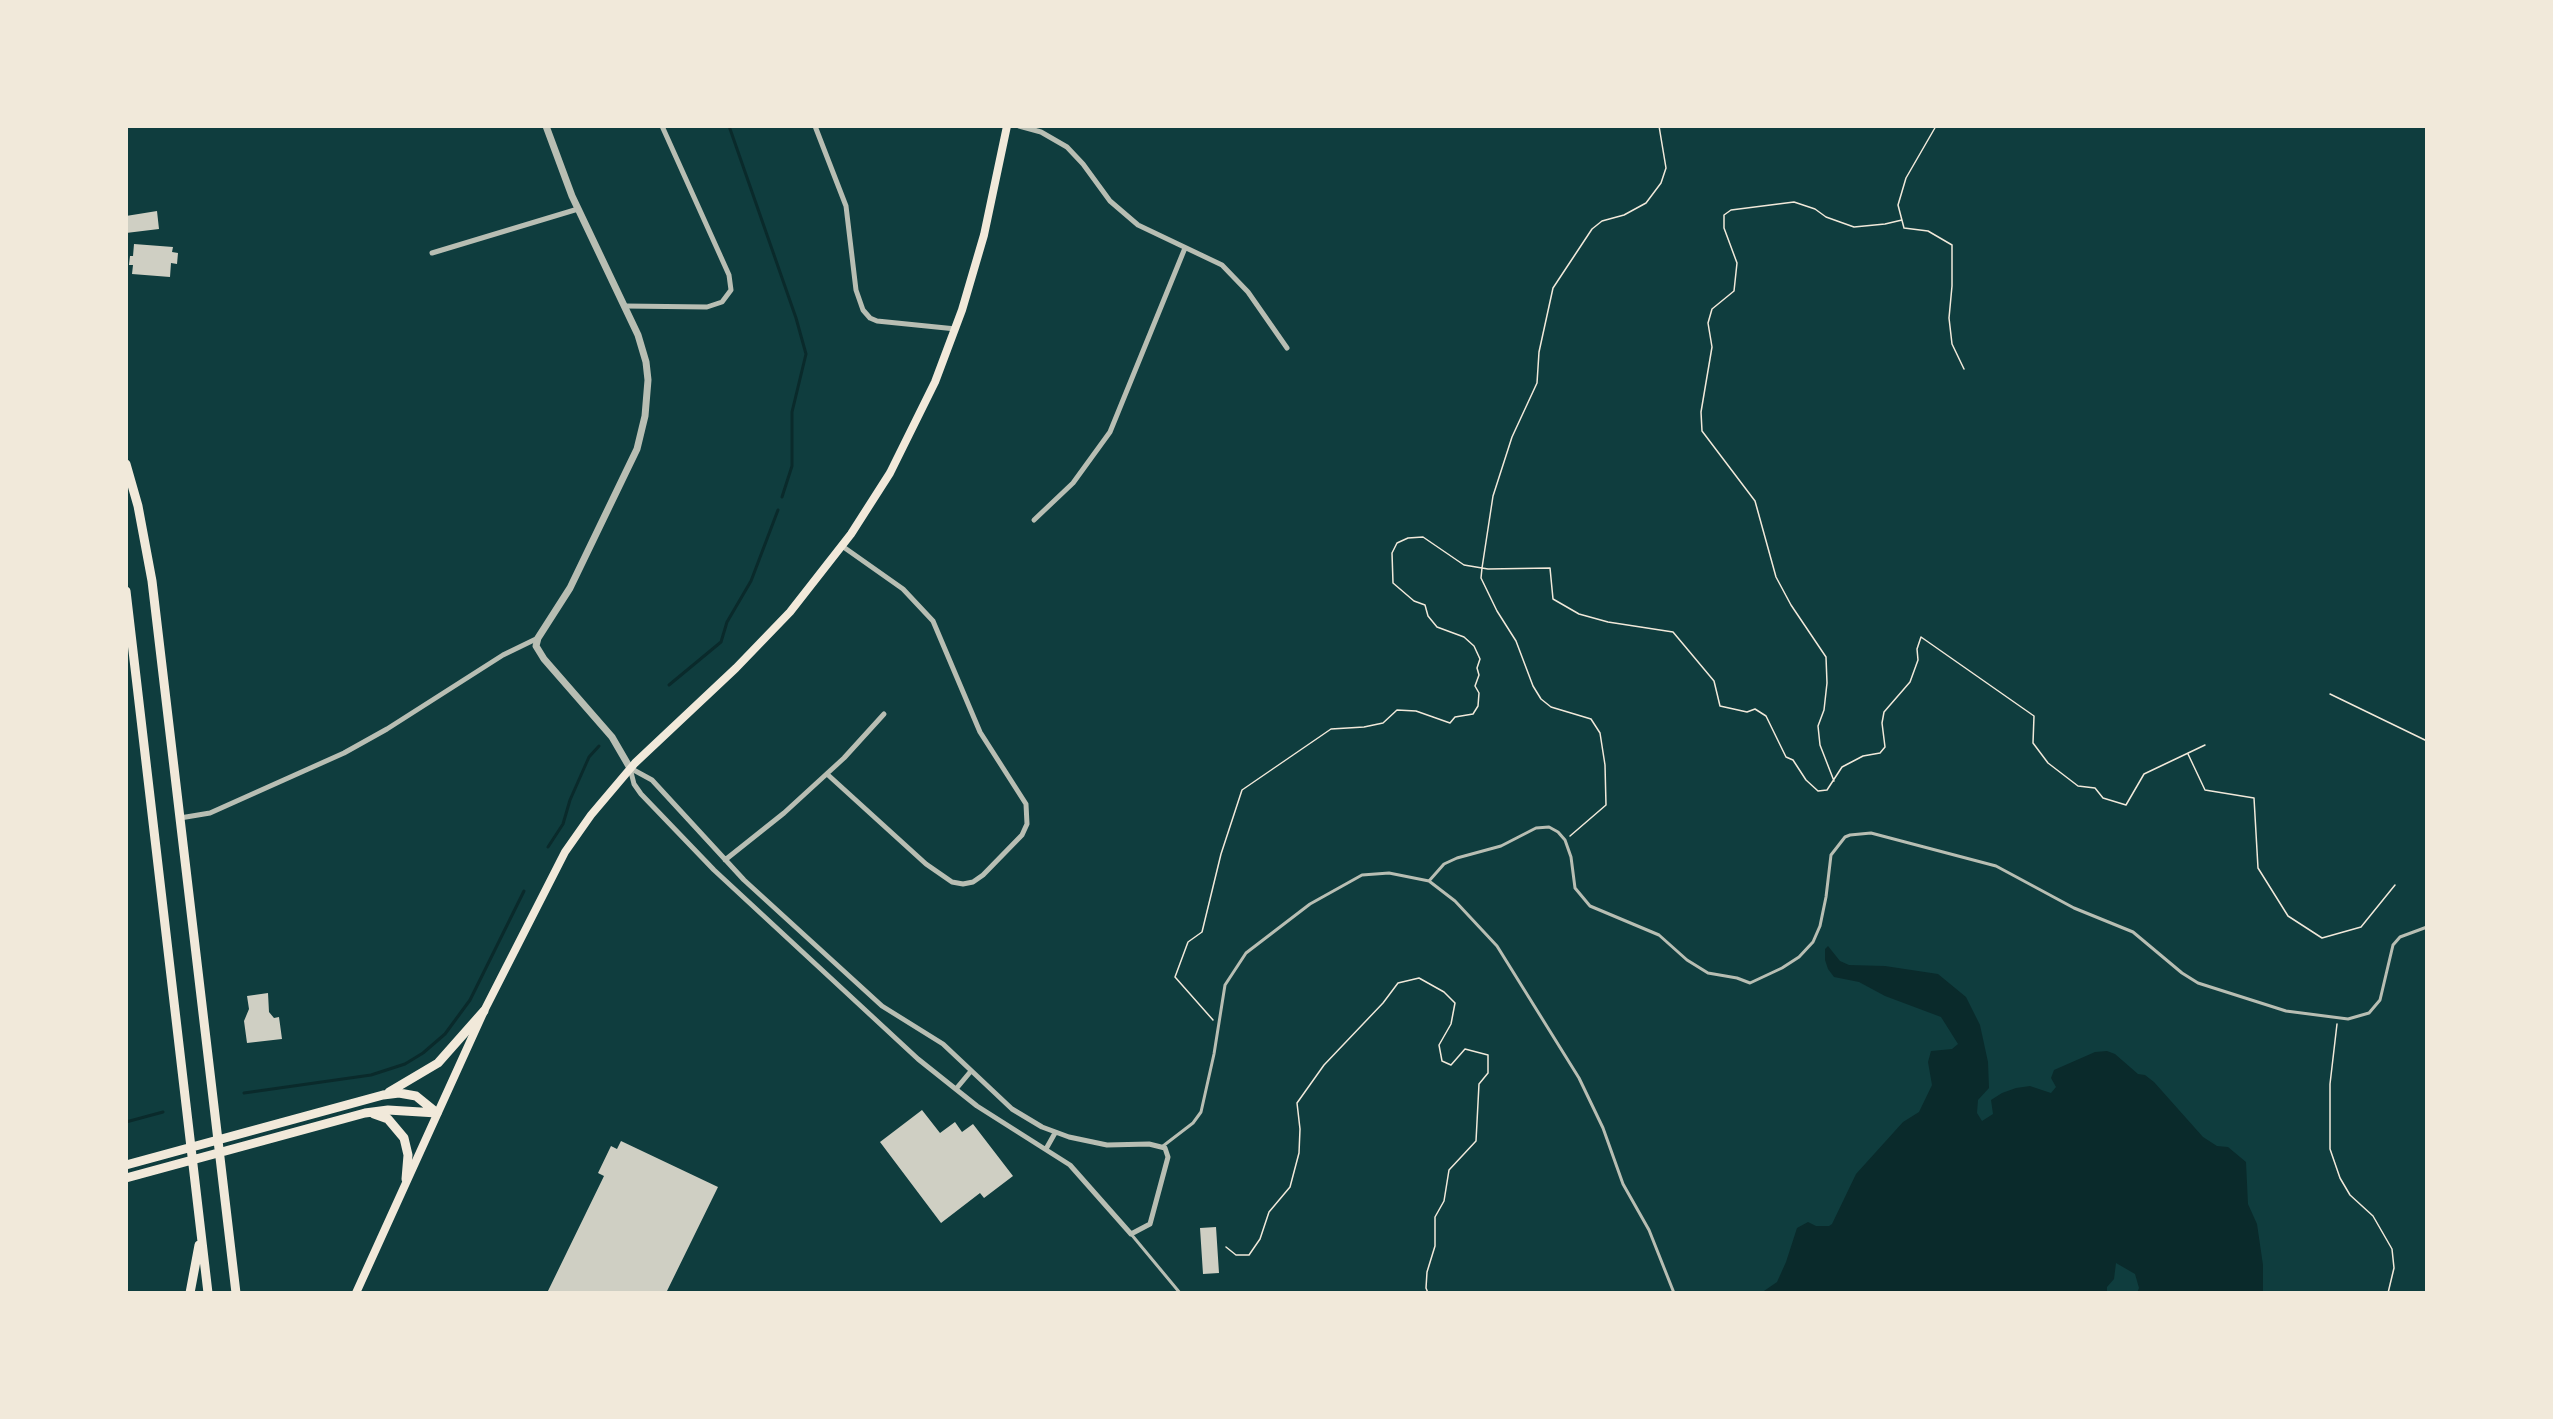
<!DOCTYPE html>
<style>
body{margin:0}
#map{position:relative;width:2553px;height:1419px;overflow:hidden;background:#0f3d3e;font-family:"Zilla Slab",serif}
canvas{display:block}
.frame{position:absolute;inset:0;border:128px solid #f1e9da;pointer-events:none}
</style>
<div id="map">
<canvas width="2553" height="1419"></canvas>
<div class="frame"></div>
</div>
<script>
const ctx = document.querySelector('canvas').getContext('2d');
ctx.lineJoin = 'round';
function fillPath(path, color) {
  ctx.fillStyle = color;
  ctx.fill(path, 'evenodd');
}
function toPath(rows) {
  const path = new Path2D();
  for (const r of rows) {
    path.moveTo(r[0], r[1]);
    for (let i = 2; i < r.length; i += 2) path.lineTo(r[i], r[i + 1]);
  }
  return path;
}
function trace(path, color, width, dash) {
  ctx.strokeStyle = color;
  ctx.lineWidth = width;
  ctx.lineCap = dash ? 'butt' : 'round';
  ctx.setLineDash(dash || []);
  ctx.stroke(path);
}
const water = toPath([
 [1828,946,1840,961,1849,965,1885,966,1938,974,1966,997,1980,1025,1988,1062,1989,1088,1978,1100,1977,1113,1982,1121,1993,1114,1991,1100,2002,1093,2016,1088,2030,1086,2051,1093,2056,1087,2051,1078,2054,1070,2095,1052,2107,1051,2115,1054,2138,1074,2145,1075,2154,1082,2203,1137,2217,1146,2228,1147,2246,1162,2248,1204,2257,1224,2263,1265,2263,1293,2137,1293,2139,1288,2135,1274,2116,1263,2114,1279,2107,1287,2107,1293,1761,1293,1777,1282,1786,1262,1797,1228,1808,1222,1816,1226,1829,1226,1832,1224,1856,1174,1903,1122,1919,1112,1932,1085,1928,1062,1931,1051,1952,1049,1958,1044,1941,1017,1885,996,1859,982,1834,977,1828,969,1825,960,1825,949]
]);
const stream = toPath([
 [729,126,796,318,806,354,792,412,792,466,782,497],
 [669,685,721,642,727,622,751,581,778,510],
 [548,847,563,824,570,800,589,757,599,746],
 [244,1093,371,1075,405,1064,423,1053,445,1034,470,1000,524,891],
 [126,1122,163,1112]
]);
const building = toPath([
 [157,211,159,229,126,233,126,216],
 [134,244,173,247,172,252,178,253,177,264,171,263,170,277,132,274,133,265,129,265,130,256,133,256],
 [268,993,269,1012,274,1018,279,1017,282,1039,247,1043,244,1021,249,1009,247,996],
 [922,1110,940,1133,955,1122,962,1132,973,1124,1013,1176,984,1198,980,1193,941,1223,880,1142],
 [621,1141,718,1187,666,1293,547,1293,604,1176,598,1173,611,1146,617,1149],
 [1216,1227,1219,1273,1203,1274,1200,1228]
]);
const path = toPath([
 [1936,126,1906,178,1898,205,1904,228,1928,231,1952,245,1952,286,1949,318,1952,344,1964,369],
 [2330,694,2427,741],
 [2188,754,2205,790,2254,798,2258,868,2288,916,2322,938,2361,927,2395,885],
 [1834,781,1820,745,1818,726,1824,710,1827,683,1826,657,1791,605,1776,577,1755,501,1702,431,1701,412,1712,347,1708,323,1712,309,1734,291,1737,263,1724,228,1724,215,1731,210,1794,202,1815,209,1826,217,1854,227,1885,224,1902,220],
 [1570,836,1606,805,1605,765,1600,733,1591,719,1551,707,1541,699,1533,686,1516,641,1497,611,1481,578,1482,568,1493,496,1512,437,1537,383,1539,352,1553,288,1592,229,1602,221,1624,215,1646,203,1661,183,1666,168,1659,126],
 [1213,1020,1175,977,1188,942,1202,932,1221,854,1242,790,1331,729,1364,727,1383,723,1397,710,1416,711,1450,723,1455,717,1473,714,1478,706,1479,693,1475,686,1479,675,1477,668,1480,659,1474,646,1464,637,1437,627,1428,616,1425,605,1414,601,1393,583,1392,553,1397,543,1408,538,1423,537,1464,565,1488,569,1550,568,1553,599,1579,614,1608,622,1673,632,1714,681,1720,706,1747,712,1755,709,1766,716,1786,757,1793,760,1806,780,1818,791,1827,790,1842,767,1863,756,1880,753,1885,747,1882,723,1884,712,1910,682,1918,660,1917,649,1921,637,2034,716,2033,743,2048,763,2078,786,2095,788,2103,798,2126,805,2144,774,2205,745],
 [2337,1024,2330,1084,2330,1149,2340,1178,2350,1195,2373,1216,2392,1249,2394,1268,2388,1293],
 [1226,1247,1236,1255,1249,1255,1260,1239,1269,1212,1290,1187,1299,1153,1300,1129,1297,1103,1324,1065,1383,1003,1398,983,1419,978,1444,992,1455,1003,1451,1024,1439,1045,1442,1061,1451,1065,1465,1049,1488,1055,1488,1073,1479,1084,1476,1141,1449,1170,1444,1201,1435,1217,1435,1246,1427,1272,1426,1288,1428,1293]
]);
const service = toPath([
 [1429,881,1444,864,1457,858,1501,846,1536,828,1549,827,1558,832,1565,840,1571,857,1575,888,1590,906,1659,935,1687,960,1708,973,1737,978,1750,983,1782,968,1799,957,1813,942,1820,926,1826,897,1831,855,1845,837,1850,835,1871,833,1996,866,2074,908,2133,932,2182,973,2198,983,2286,1011,2348,1019,2369,1013,2380,1000,2393,945,2400,937,2427,927],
 [1163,1146,1193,1123,1201,1112,1214,1054,1225,985,1246,953,1310,904,1362,875,1389,873,1429,881,1455,901,1497,946,1579,1078,1603,1128,1623,1184,1649,1230,1674,1293],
 [1131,1234,1180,1293]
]);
const minor = toPath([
 [815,126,846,206,856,290,863,310,870,318,877,321,956,329],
 [1019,126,1041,132,1067,147,1083,164,1110,201,1138,225,1222,265,1248,292,1287,348],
 [432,253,578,209],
 [625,306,707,307,722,302,731,290,729,275,662,126],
 [1034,520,1073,483,1110,432,1185,248],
 [630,768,652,780,744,880,882,1006,943,1044,1012,1109,1042,1127,1069,1137,1107,1145,1149,1144,1165,1148,1168,1157,1150,1224,1131,1234,1070,1165,977,1106,918,1059,714,870,641,794,634,784,630,768],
 [827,774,926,864,952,882,963,884,973,882,983,875,1022,835,1027,824,1026,804,980,732,933,621,903,589,842,546],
 [180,818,210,813,344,753,387,729,503,655,538,638],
 [725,860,784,813,844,758,884,714],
 [956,1089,971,1071],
 [1046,1149,1055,1133]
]);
const tertiary = toPath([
 [546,126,572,196,638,335,646,362,648,380,645,416,637,449,570,588,538,638,536,646,544,659,612,737,630,768]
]);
const primary = toPath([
 [356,1293,484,1011,565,852,591,815,635,763,736,668,790,612,851,534,890,473,935,382,962,310,984,235,1007,126]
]);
const trunk = toPath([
 [126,464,138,506,152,581,236,1293],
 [126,591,208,1293],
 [389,1092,438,1063,484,1011],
 [374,1114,388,1119,404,1138,408,1155,406,1179],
 [126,1165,383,1095,399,1093,416,1096,437,1113],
 [126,1178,365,1113,388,1110,437,1113],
 [190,1293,199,1245]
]);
fillPath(water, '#0a2a2b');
trace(stream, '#0a2a2b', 3);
fillPath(building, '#cfcfc3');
trace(path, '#f1e9da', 1.5);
trace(service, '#b8beb3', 3);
trace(minor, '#b8beb3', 5);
trace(tertiary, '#b8beb3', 7);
trace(primary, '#f1e9da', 8);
trace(trunk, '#f1e9da', 9);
</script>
